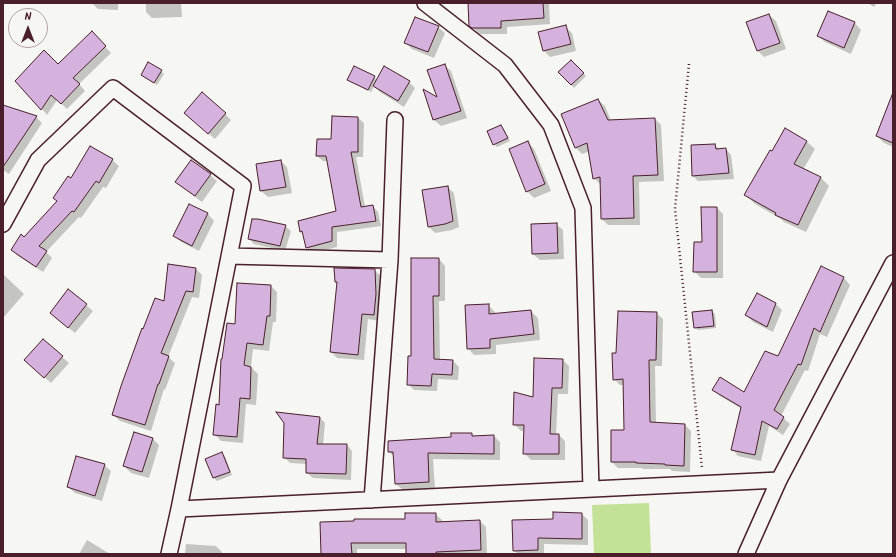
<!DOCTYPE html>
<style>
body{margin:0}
#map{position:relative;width:896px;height:557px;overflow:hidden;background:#f6f6f2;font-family:Kalam,sans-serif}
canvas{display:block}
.frame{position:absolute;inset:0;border:4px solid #4a1f2b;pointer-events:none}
.north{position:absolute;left:8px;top:8px;width:40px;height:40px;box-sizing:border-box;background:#f6f6f2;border:1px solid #b1a0a2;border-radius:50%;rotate:0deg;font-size:11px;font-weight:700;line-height:16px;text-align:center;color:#4a1f2b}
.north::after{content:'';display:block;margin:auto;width:14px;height:18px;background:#4a1f2b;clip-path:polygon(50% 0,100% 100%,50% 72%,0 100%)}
</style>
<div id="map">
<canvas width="896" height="557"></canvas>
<div class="frame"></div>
<div class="north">N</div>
</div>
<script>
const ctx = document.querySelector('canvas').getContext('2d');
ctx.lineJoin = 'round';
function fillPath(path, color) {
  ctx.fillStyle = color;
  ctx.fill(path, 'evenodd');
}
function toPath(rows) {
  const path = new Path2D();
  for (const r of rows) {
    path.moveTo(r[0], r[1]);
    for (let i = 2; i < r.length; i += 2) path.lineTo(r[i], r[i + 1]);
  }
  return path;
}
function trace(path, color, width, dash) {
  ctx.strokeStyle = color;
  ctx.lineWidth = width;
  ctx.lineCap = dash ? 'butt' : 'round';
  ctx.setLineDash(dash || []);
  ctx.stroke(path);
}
const green = toPath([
 [649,503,651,554,594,554,592,505]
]);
const shadow = toPath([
 [92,3,118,3,118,10,98,9],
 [146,3,181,3,182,17,152,18,146,12],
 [469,3,549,3,550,24,507,27,507,34,480,34,470,25],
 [868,3,877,3,874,7],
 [829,12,855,23,861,30,851,54,825,42,818,36],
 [769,15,776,21,786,49,764,57,758,51],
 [438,27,445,33,434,58,412,49,406,43],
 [565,27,572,33,576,51,550,57,544,51],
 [92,33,111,53,79,84,85,91,67,109,57,100,47,115,42,109,58,65],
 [571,61,586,76,574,88,560,72],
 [444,65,451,71,467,118,441,126,434,120,425,91,439,100],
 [161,71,164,74,157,85,142,75],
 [374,77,377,80,409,82,415,88,404,107,380,92,374,86,371,92,351,82,348,79],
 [893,96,893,147,884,143,877,136],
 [598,100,605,106,611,121,655,119,661,125,664,181,639,182,640,225,608,225,602,219,601,185,594,178,590,151,582,154,576,148],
 [3,106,36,117,42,123,9,174,3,170],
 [185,113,225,114,231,120,215,139],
 [358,118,364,123,363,157,356,157,365,207,373,206,378,212,381,226,337,232,337,247,312,253,307,247,303,234,300,231,337,212,328,161,323,161,317,156,332,140],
 [501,126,504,129,510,141,497,147,494,144],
 [786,130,807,142,815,149,803,170,821,178,829,186,806,232,784,222,781,219,755,204,747,196],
 [528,142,534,149,551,191,534,198,527,191],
 [715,145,720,150,726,149,731,155,734,179,698,181,693,176],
 [112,160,119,166,106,188,103,187,81,218,79,217,46,252,52,258,43,272,18,256,12,250,58,201,71,179],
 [281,161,287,167,292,193,268,197,261,191],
 [191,162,210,175,217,181,202,202,183,188,176,182],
 [447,187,454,193,459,227,452,230,435,233,429,227],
 [190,205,208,214,214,221,199,251,181,242,174,236],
 [717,208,723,214,723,278,701,278,694,271,703,244],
 [556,224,563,230,564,259,540,260,533,254],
 [285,226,291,231,285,251,254,244,249,239],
 [439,259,445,266,445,301,439,301,440,360,453,361,459,367,458,380,438,379,437,391,414,390,408,384,412,357],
 [821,268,844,278,850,285,827,337,820,334,808,371,805,370,781,416,790,424,783,435,769,426,761,461,738,456,732,449,742,409,720,396,713,390,744,393,779,358],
 [196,269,202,275,199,298,192,297,168,357,175,363,165,390,164,389,151,431,120,421,113,415,165,303],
 [374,270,381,276,382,301,380,321,368,319,364,360,337,358,331,352,338,284,336,281],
 [3,274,24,294,3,318],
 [271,286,277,292,276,322,273,322,269,351,253,349,251,367,258,374,256,405,246,404,243,443,221,441,214,434,236,325],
 [69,291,93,311,75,333,57,319],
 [775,303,782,310,773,332,753,322,746,315],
 [488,305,495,312,495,315,531,311,538,318,540,340,496,345,496,354,474,355,468,348],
 [712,311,715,314,716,328,698,330,695,327,693,313],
 [656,313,663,319,662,366,655,366,656,424,685,425,691,431,690,472,672,471,670,469,643,469,642,468,618,468,612,462,625,431,624,385,620,385,614,379,617,354],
 [43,340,69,363,51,383,32,366],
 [563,360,569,366,568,394,558,394,556,435,559,435,565,441,565,460,531,460,524,453,525,431,521,431,514,424],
 [320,418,325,423,323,445,347,445,352,451,351,480,313,478,307,473,307,464,290,463,284,457],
 [135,433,153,439,159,445,149,478,131,473,124,466],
 [471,434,474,436,494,436,500,442,500,460,433,459,435,488,403,490,396,484,395,457,389,452],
 [222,453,225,456,232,475,217,481,214,478,206,459],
 [104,465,111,471,102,501,75,493,68,487],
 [435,514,442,520,442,522,480,521,486,527,487,554,407,554,407,549,357,549,357,554,322,554,406,520],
 [582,514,588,520,588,545,544,544,544,554,518,554,514,550,554,520],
 [87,540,110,554,79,554],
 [186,544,216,546,222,552,222,554,185,554]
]);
const building = toPath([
 [468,3,543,3,544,18,501,21,501,28,472,28,469,26,468,3],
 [828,11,855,22,844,48,817,36,828,11],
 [769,14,780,43,757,51,746,22,769,14],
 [415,17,439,26,428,52,404,43,415,17],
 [566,25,571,44,543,51,538,32,566,25],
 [92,31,106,46,73,78,80,84,61,104,51,95,41,110,15,81,44,50,58,64,92,31],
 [571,60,584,73,571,85,558,72,571,60],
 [148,62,162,70,154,83,141,75,148,62],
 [445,64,461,111,433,120,423,89,437,97,427,70,445,64],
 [354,66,375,76,368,90,347,80,354,66],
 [384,66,410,81,398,101,373,86,384,66],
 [202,92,226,113,208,134,184,113,202,92],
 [892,95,893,95,893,143,876,136,892,95],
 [598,99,608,120,655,118,658,175,633,176,634,218,601,219,600,177,593,179,587,143,575,148,561,114,598,99],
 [3,105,37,116,3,167,3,105],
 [332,116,358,117,358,152,351,152,361,207,373,205,376,221,332,227,332,241,306,248,302,231,300,232,298,221,336,211,326,156,316,156,317,139,331,139,332,116],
 [501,125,508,138,493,145,487,131,501,125],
 [785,128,807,141,794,164,821,177,798,225,775,215,776,213,744,195,770,150,772,151,785,128],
 [528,141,545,184,526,192,509,149,528,141],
 [715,144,716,149,726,148,729,173,692,176,691,145,715,144],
 [90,146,113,159,99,183,96,181,74,212,72,211,39,246,47,251,36,267,11,250,21,234,24,237,57,201,53,198,68,176,71,178,90,146],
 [191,160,211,174,195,196,175,182,191,160],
 [281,160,286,187,260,191,256,164,281,160],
 [448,186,453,221,445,224,428,227,422,190,448,186],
 [189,204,208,213,192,246,173,236,189,204],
 [701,207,717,207,717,272,693,272,694,242,702,242,701,207],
 [252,219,258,219,286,225,280,246,248,239,252,219],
 [557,223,558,253,532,254,531,224,557,223],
 [411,258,439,258,439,296,433,296,434,359,453,360,452,375,432,374,431,386,407,385,408,356,411,356,411,258],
 [168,264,196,268,193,292,186,291,161,353,169,356,159,384,158,384,145,425,112,415,121,386,142,328,143,329,155,298,164,301,168,264],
 [821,266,844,277,820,332,814,328,801,365,798,364,774,410,784,417,777,429,762,421,755,455,731,450,741,407,712,390,720,377,744,392,765,351,778,356,821,266],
 [334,268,375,269,376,294,374,315,362,314,358,355,330,352,337,282,335,282,334,268],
 [237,283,271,285,270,316,267,316,263,345,247,343,244,365,251,367,250,399,240,398,237,437,213,435,216,404,219,405,221,359,222,359,227,323,235,324,237,283],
 [68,289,87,304,68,328,50,313,68,289],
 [757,293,776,303,767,327,745,315,757,293],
 [489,304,489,314,531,310,534,334,490,339,490,348,467,349,465,305,489,304],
 [712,310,714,326,694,328,692,312,712,310],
 [618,311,657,312,656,360,649,360,650,422,685,424,684,466,665,465,665,464,636,463,636,462,611,462,611,430,624,430,623,379,613,380,612,353,616,353,618,311],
 [43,339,63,356,44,378,24,360,43,339],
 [534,358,563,359,562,388,552,388,550,434,559,434,559,454,523,454,524,425,513,425,514,392,533,397,534,358],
 [276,412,320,417,317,444,347,444,346,474,306,473,306,459,283,458,284,423,276,412],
 [134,432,153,438,142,472,123,466,134,432],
 [451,433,472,433,472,436,494,435,494,454,428,453,429,482,395,484,393,452,388,452,388,441,451,437,451,433],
 [222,452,230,472,213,478,205,459,222,452],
 [76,456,105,464,95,496,67,487,76,456],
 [553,512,582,513,582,539,538,538,538,550,513,551,512,520,553,519,553,512],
 [405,513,436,513,436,522,480,520,481,550,436,552,436,554,406,554,406,543,351,543,352,554,321,554,320,522,354,521,354,519,405,519,405,513]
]);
const path = toPath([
 [689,64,675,209,702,468]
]);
const minor = toPath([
 [425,3,505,65,551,125,583,208,591,489],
 [3,224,38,160,113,88,243,186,179,509,169,554],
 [229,256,390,260],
 [372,500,390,260,395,120],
 [179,509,779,480],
 [746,554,779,480,893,263]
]);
fillPath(green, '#c4e198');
fillPath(shadow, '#0003');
fillPath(building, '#d4b2dd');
trace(building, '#4a1f2b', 1);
trace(minor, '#4a1f2b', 18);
trace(path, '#4a1f2b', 2.5, [1, 3]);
trace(minor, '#f6f6f2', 15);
</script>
